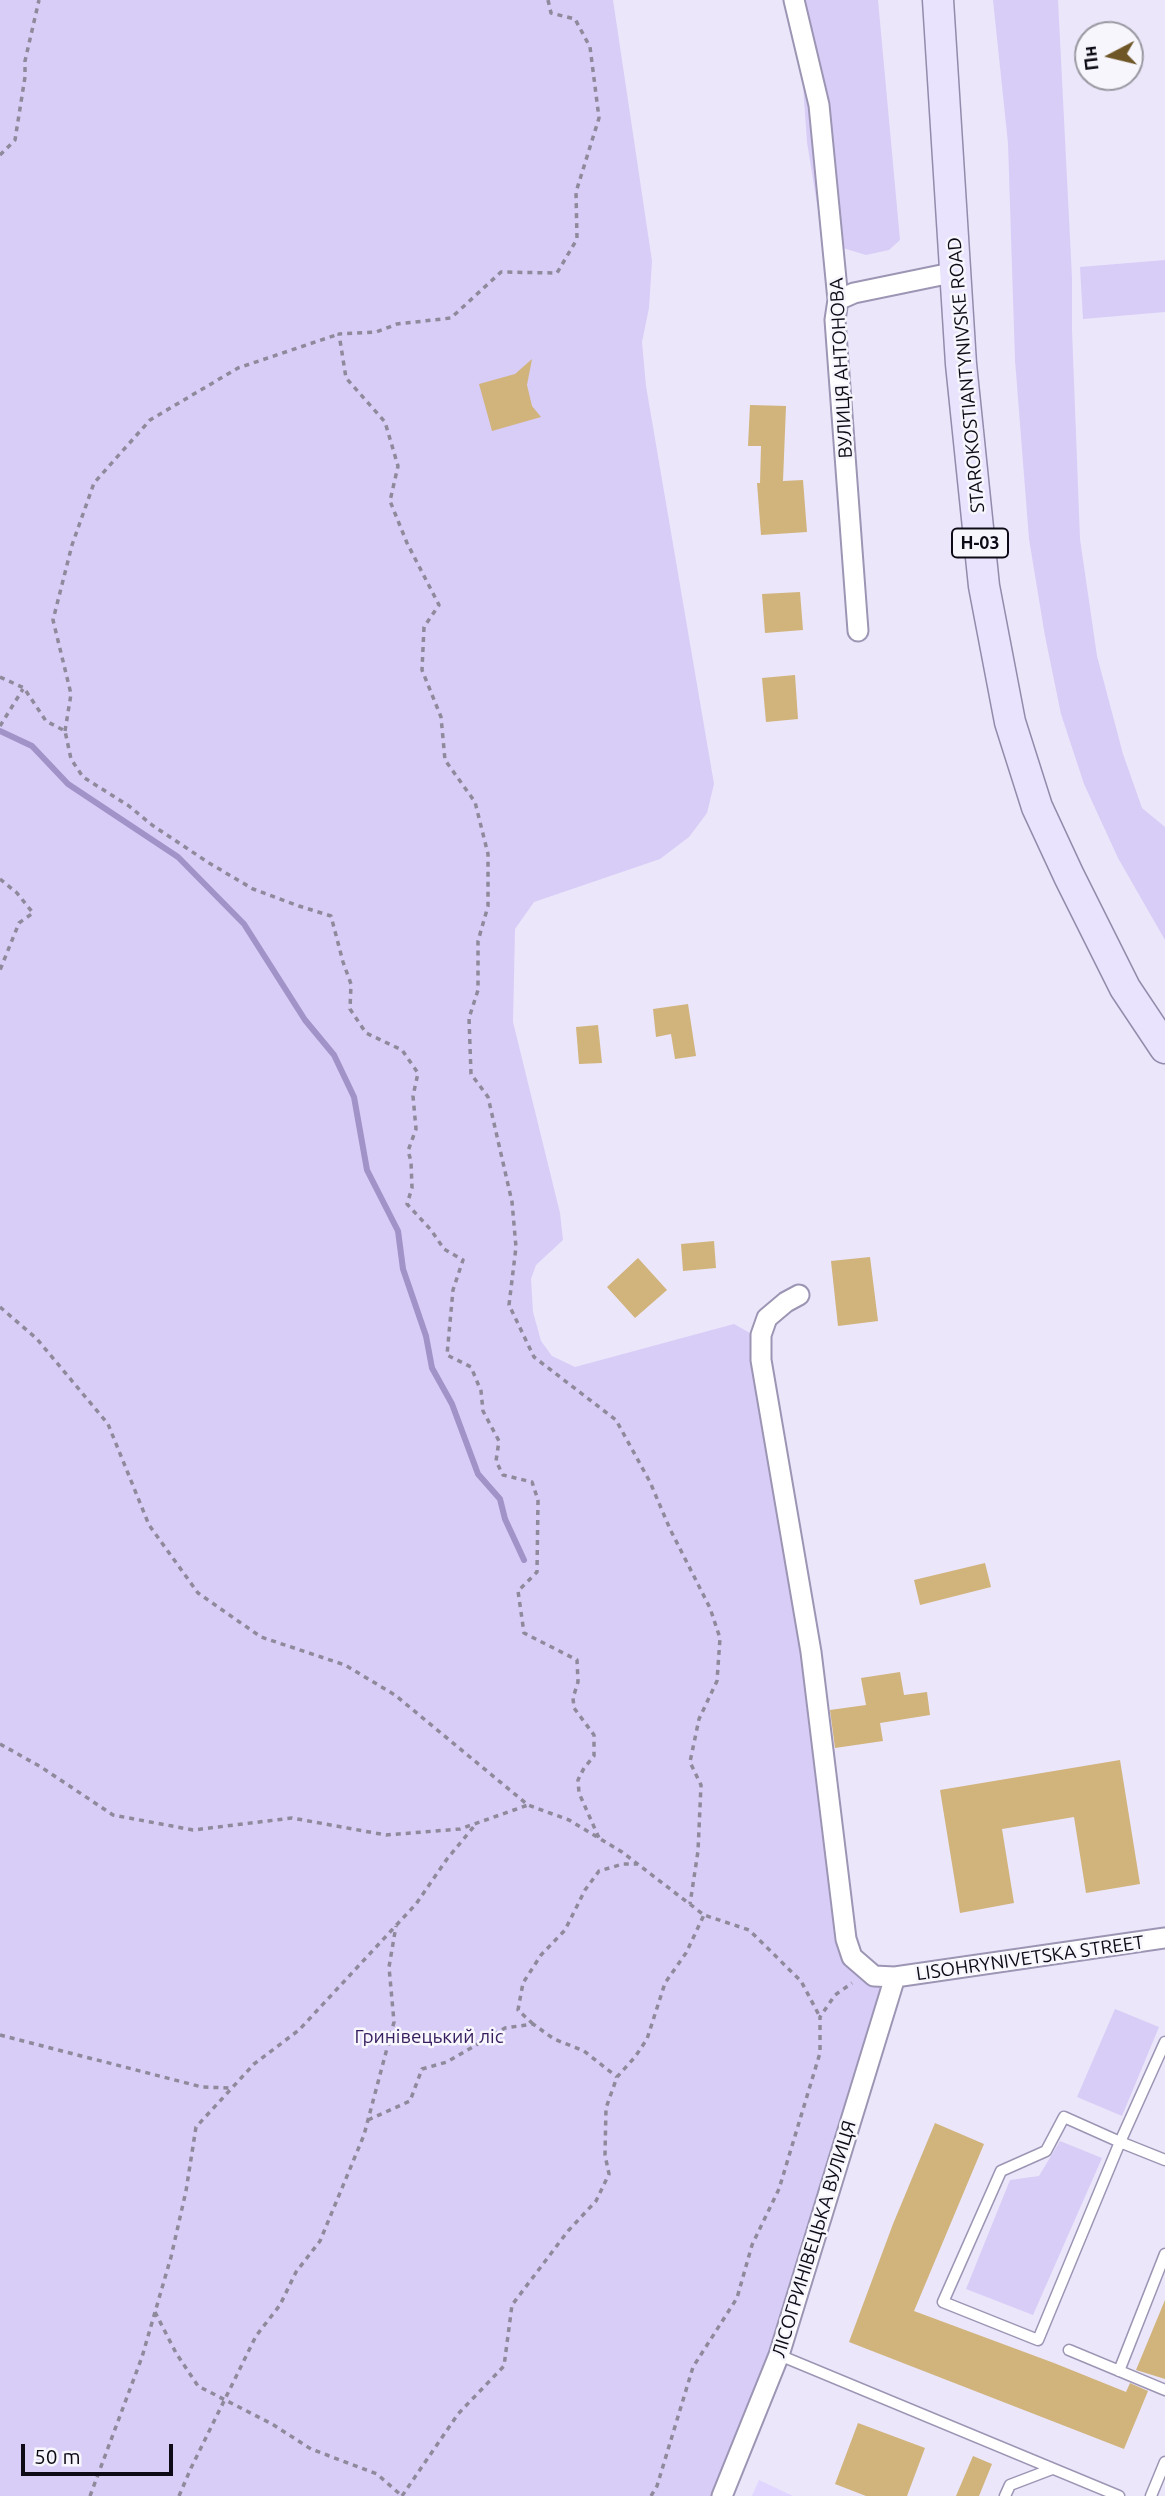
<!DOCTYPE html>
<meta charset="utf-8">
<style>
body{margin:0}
#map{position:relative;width:1165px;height:2496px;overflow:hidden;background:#ebe6fa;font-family:Ubuntu,sans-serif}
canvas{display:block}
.north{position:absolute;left:1074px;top:21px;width:70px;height:70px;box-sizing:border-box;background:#f7f6fd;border:2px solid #9a98a1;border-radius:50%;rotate:263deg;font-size:19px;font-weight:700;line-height:28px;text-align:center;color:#0e0b16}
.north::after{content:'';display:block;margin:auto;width:24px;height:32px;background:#6e5626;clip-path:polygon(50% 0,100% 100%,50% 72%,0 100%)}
.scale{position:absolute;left:21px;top:2444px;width:152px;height:32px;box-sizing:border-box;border:4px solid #0e0b16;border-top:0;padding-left:9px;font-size:21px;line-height:24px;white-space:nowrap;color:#0e0b16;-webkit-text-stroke:5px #f7f6fd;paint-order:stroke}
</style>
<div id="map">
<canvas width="1165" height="2496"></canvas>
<div class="north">Пн</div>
<div class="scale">50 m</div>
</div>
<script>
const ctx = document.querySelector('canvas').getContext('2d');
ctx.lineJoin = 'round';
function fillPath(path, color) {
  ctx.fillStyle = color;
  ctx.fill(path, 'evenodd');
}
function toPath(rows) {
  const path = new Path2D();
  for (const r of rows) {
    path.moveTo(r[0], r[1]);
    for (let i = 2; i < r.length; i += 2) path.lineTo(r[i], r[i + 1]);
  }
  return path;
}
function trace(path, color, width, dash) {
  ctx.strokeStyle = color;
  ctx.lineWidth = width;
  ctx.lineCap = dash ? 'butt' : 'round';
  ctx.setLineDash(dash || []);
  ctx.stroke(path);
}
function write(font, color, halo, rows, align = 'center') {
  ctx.font = font + ' Ubuntu,sans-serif';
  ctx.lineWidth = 5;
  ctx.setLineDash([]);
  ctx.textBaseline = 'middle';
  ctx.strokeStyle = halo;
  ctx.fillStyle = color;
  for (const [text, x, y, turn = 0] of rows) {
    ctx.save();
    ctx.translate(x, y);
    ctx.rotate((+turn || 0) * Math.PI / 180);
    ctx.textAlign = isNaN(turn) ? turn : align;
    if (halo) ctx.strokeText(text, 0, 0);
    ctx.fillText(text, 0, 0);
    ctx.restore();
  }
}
const built = toPath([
 [759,2480,793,2496,752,2496]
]);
const green = toPath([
 [0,0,613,0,652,261,649,308,642,342,646,386,714,784,707,813,689,837,660,859,534,902,515,929,513,1022,560,1213,563,1240,536,1265,531,1279,533,1312,541,1341,552,1356,575,1367,734,1324,750,1333,761,1360,853,1958,895,1977,722,2496,0,2496],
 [797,0,878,0,900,240,889,250,866,255,843,248,820,223,807,142],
 [993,0,1058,0,1072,278,1072,330,1080,539,1097,656,1123,754,1142,808,1165,827,1165,940,1118,858,1084,784,1061,714,1045,636,1029,539,1015,360,1008,143],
 [1165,260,1165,312,1083,319,1080,267],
 [1115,2009,1159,2027,1122,2116,1077,2097],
 [1060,2141,1102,2158,1033,2315,966,2289,1010,2180,1039,2176]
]);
const stream = toPath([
 [0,731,32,746,68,784,178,857,244,924,305,1020,334,1055,354,1097,367,1170,398,1231,403,1269,426,1336,432,1368,452,1404,478,1474,500,1499,505,1519,524,1560]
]);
const building = toPath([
 [532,359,527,385,532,406,541,417,492,431,479,384,515,374],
 [750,405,786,406,783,481,803,480,807,532,761,535,757,483,760,483,761,446,748,446],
 [800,592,803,630,765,633,762,594],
 [795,675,798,719,766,722,762,678],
 [688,1004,696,1056,675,1059,671,1034,656,1037,653,1009],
 [598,1025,602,1063,579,1064,576,1027],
 [714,1241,716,1268,683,1271,681,1244],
 [870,1257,878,1321,838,1326,831,1261],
 [638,1258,667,1290,635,1318,607,1287],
 [985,1563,991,1587,920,1605,914,1580],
 [900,1672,904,1695,927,1692,930,1715,880,1723,883,1741,835,1748,830,1710,866,1705,861,1678],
 [1120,1760,1140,1884,1086,1893,1074,1817,1002,1829,1014,1903,960,1913,940,1790],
 [935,2123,984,2144,914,2311,1054,2363,1126,2392,1130,2383,1148,2391,1124,2449,849,2342,893,2224],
 [1165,2300,1165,2379,1136,2370],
 [858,2423,925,2448,907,2496,866,2496,835,2484],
 [973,2456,992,2464,979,2496,956,2496]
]);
const path = toPath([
 [548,0,551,13,575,19,590,47,599,118,576,192,577,239,557,273,501,272,451,318,397,324,376,332,339,334,346,378,385,422,398,466,390,501,407,543,439,605,424,627,422,670,441,717,445,760,475,802,488,854,488,906,478,941,478,990,469,1018,471,1074,488,1097,512,1202,516,1247,509,1305,534,1357,616,1420,650,1482,670,1529,710,1608,720,1638,717,1681,699,1719,690,1762,701,1785,698,1851,690,1904],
 [0,155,15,140,25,77,25,61,39,0],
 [0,677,24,688,46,721,65,731,71,759,83,777,129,806,152,825,209,863,253,889,299,906,331,916,343,962,351,984,350,1009,366,1033,402,1050,418,1073,413,1096,416,1129,408,1151,411,1161,412,1188,407,1204,431,1230,444,1249,463,1260,453,1290,447,1355,471,1367,481,1391,483,1411,499,1441,496,1461,503,1475,532,1482,538,1500,537,1572,518,1591,524,1633,577,1660,578,1682,573,1698,574,1708,594,1735,594,1756,584,1768,578,1780,579,1793,599,1838],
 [0,726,23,689],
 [65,731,71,694,53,620,72,545,94,483,150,420,238,368,339,334],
 [0,879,17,893,33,913,19,923,0,970],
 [0,1307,37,1339,108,1424,149,1525,198,1593,261,1637,345,1665,395,1695,528,1805,569,1820,622,1852,704,1915,749,1930,801,1981,820,2017],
 [0,1744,41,1767,113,1815,193,1830,292,1818,386,1835,460,1829,528,1805],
 [533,2024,518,2010,523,1983,541,1955,565,1930,585,1890,599,1871,623,1864,638,1864],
 [0,2035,202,2087,232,2088],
 [368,2120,410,2101,422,2069,447,2062,505,2028,533,2024,554,2039,584,2051,617,2077],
 [155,2312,176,2353,198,2386,272,2424,311,2449,377,2474,402,2496],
 [90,2496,142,2357,171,2257,186,2191,196,2127,254,2064,299,2030,416,1904,447,1859,476,1824],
 [179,2496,191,2468,256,2336,280,2305,296,2272,320,2241,364,2135,394,2022,389,1967,396,1926],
 [402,2496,458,2414,504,2366,512,2305,568,2231,596,2201,609,2174,605,2155,606,2108,617,2077,635,2057,647,2039,665,1983,686,1953,704,1915],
 [651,2496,657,2486,693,2367,737,2298,752,2245,779,2189,820,2053,820,2017,835,1995,852,1983]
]);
const lane = toPath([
 [1165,2042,1120,2142,1038,2340,943,2302,1001,2171,1046,2151,1064,2117,1120,2142,1165,2160],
 [1069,2350,1165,2390],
 [779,2355,1119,2496],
 [1119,2371,1165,2254],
 [1005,2496,1010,2485,1052,2469],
 [1151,2496,1165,2462]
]);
const street = toPath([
 [794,0,819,105,838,300,835,320,858,631],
 [838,300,854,293,956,272],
 [799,1295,786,1302,767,1318,761,1335,761,1360,811,1652,846,1939,852,1957,874,1976,895,1977,1165,1938],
 [722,2496,779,2355,895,1977]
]);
const primary = toPath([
 [938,0,961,364,984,586,1010,722,1037,807,1069,876,1125,988,1165,1048]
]);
const shields = [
 [980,543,56]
];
const shieldNames = [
 ["Н-03",980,543]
];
const streetNames = [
 ["ВУЛИЦЯ АНТОНОВА",841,368,-93],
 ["STAROKOSTIANTYNIVSKE ROAD",966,375,-95],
 ["LISOHRYNIVETSKA STREET",1030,1958,-8],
 ["ЛІСОГРИНІВЕЦЬКА ВУЛИЦЯ",814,2239,-73]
];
const parkNames = [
 ["Гринівецький ліс",429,2037]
];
fillPath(built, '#e0d6ff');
fillPath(green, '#d8cdf7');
trace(stream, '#a192c8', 6);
fillPath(building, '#d1b37c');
trace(lane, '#9d95b4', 13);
trace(street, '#9d95b4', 23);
trace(primary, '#938bab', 33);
trace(path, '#8f8a9b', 3.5, [5, 5]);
trace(lane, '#fff', 10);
trace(street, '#fff', 19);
trace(primary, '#e9e3fd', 30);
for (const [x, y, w] of shields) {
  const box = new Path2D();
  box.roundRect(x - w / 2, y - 14.5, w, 29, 5);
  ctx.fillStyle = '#f7f6fd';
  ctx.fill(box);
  trace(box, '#0e0b16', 2);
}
write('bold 18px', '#0e0b16', null, shieldNames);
write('19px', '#0e0b16', '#f7f6fd', streetNames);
write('19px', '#361d5e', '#f7f6fd', parkNames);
</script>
